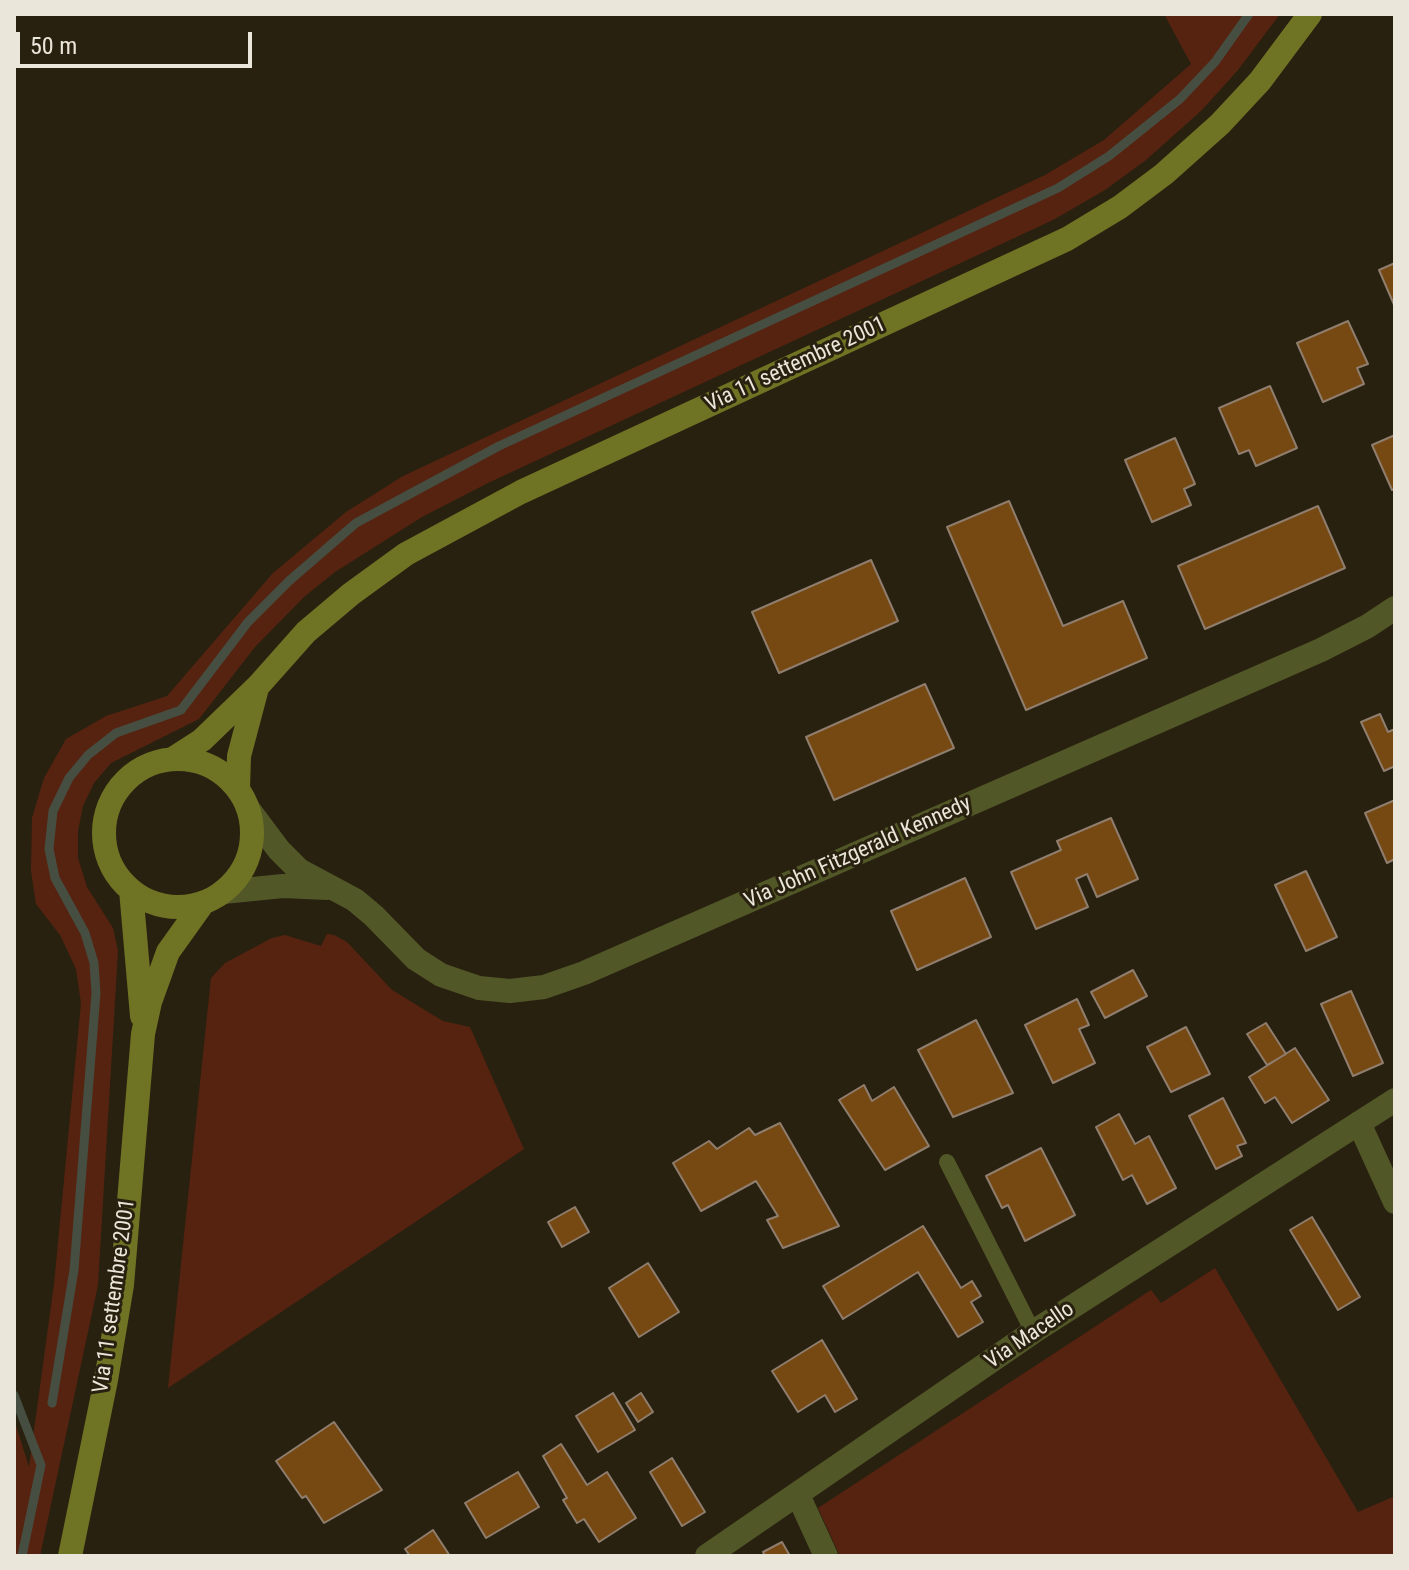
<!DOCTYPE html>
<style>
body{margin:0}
#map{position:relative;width:1409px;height:1570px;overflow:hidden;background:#28210f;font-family:"Roboto Condensed",sans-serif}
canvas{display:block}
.frame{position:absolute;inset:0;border:16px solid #eae6da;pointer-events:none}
.scale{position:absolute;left:16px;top:32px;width:236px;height:36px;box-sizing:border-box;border:4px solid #eae6da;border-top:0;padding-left:10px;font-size:24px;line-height:28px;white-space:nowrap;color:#eae6da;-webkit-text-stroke:6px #28210f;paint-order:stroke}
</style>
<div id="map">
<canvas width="1409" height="1570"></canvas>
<div class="frame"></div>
<div class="scale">50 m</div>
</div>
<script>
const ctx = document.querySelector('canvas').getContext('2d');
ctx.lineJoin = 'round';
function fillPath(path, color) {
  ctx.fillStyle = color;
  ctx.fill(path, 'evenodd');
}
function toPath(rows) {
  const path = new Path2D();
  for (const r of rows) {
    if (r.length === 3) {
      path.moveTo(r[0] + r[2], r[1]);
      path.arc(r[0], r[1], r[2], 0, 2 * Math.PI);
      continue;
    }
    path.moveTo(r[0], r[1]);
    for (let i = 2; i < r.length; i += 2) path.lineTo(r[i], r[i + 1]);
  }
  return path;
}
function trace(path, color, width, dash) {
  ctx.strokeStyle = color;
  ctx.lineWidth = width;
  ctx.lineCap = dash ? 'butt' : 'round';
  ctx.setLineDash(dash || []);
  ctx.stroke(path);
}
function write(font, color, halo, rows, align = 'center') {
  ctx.font = font + ' "Roboto Condensed",sans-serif';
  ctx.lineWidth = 6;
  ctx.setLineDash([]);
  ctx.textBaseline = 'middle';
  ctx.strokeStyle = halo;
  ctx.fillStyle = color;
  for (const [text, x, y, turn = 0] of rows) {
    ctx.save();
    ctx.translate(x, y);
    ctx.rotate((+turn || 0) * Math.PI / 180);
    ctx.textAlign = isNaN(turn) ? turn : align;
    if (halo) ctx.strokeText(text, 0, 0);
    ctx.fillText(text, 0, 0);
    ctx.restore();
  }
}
const green = toPath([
 [1164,14,1280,14,1238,70,1202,110,1146,160,1105,190,1053,220,488,483,422,517,335,572,304,597,255,647,199,719,111,763,94,783,83,806,78,831,78,858,87,887,113,928,118,951,98,1285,40,1556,14,1556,14,1419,29,1467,54,1284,81,1003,76,969,60,935,36,904,31,871,32,818,44,778,66,739,106,716,167,696,273,573,346,512,403,476,1045,175,1104,140,1191,64],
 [327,934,334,935,347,942,392,990,443,1021,470,1027,524,1149,168,1388,211,978,225,963,272,938,285,935,321,946],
 [1215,1268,1358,1512,1395,1496,1395,1556,840,1556,818,1508,1151,1290,1161,1303]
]);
const stream = toPath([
 [14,1395,41,1465,22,1556],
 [52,1403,74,1270,96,993,94,963,85,933,55,878,49,849,53,811,69,778,88,755,116,733,181,710,248,622,289,581,356,523,499,446,1058,188,1109,156,1180,99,1215,62,1249,14]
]);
const building = toPath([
 [1395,263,1395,307,1379,270,1395,263],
 [1348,321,1368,364,1357,368,1364,384,1323,402,1297,343,1348,321],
 [1270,386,1297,448,1256,466,1249,450,1239,454,1219,408,1270,386],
 [1395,435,1395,489,1392,490,1372,445,1395,435],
 [1175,438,1195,484,1184,489,1191,505,1152,522,1125,460,1175,438],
 [1009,501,1063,626,1123,601,1147,658,1026,710,947,527,1009,501],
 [1318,506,1345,568,1205,629,1178,566,1318,506],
 [871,560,898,621,779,673,752,612,871,560],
 [925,684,954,748,834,800,806,737,925,684],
 [1380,714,1388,732,1395,729,1395,766,1384,771,1361,722,1380,714],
 [1395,800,1395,859,1387,863,1365,813,1395,800],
 [1111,818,1138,879,1097,897,1087,874,1076,879,1088,907,1036,929,1011,872,1061,850,1057,841,1111,818],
 [1306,871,1337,937,1306,951,1275,885,1306,871],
 [965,878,991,937,917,970,891,911,965,878],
 [1133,970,1147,996,1105,1018,1091,992,1133,970],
 [1351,991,1383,1063,1353,1076,1321,1004,1351,991],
 [1077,999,1089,1025,1079,1029,1095,1063,1053,1083,1025,1025,1077,999],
 [976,1020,1013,1093,953,1117,918,1050,976,1020],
 [1266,1023,1286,1054,1267,1065,1247,1034,1266,1023],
 [1186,1027,1210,1074,1171,1092,1147,1047,1186,1027],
 [1295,1048,1329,1100,1292,1123,1275,1097,1265,1103,1249,1077,1295,1048],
 [864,1085,872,1101,894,1087,929,1146,885,1170,839,1100,864,1085],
 [1223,1098,1246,1143,1237,1146,1242,1156,1216,1169,1189,1116,1223,1098],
 [1119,1114,1135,1144,1149,1136,1176,1188,1147,1204,1132,1175,1123,1180,1096,1127,1119,1114],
 [780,1123,839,1226,783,1248,767,1220,778,1216,756,1181,701,1211,673,1163,709,1141,717,1149,749,1128,755,1135,780,1123],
 [1041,1148,1075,1215,1025,1241,1008,1205,1002,1208,986,1176,1041,1148],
 [575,1207,589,1232,562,1247,548,1222,575,1207],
 [1312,1217,1360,1297,1338,1310,1290,1230,1312,1217],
 [923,1226,961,1288,972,1281,981,1296,971,1302,983,1322,958,1337,918,1272,843,1319,823,1286,923,1226],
 [648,1263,679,1312,639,1337,609,1288,648,1263],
 [822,1340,857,1399,835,1412,825,1395,798,1412,772,1371,822,1340],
 [613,1393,635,1430,598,1452,576,1416,613,1393],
 [641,1393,653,1412,638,1422,626,1403,641,1393],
 [334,1422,382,1490,324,1523,306,1496,302,1498,276,1461,334,1422],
 [561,1444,587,1485,607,1472,636,1518,599,1542,584,1519,577,1523,563,1500,567,1498,543,1456,561,1444],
 [672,1458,705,1512,682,1526,650,1472,672,1458],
 [518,1472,539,1507,486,1538,465,1503,518,1472],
 [433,1530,450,1556,410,1556,405,1549,433,1530],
 [782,1542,790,1556,765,1556,763,1552,782,1542]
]);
const service = toPath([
 [947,1162,1033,1332]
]);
const minor = toPath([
 [249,810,279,850,299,870,355,900,374,916,416,959,441,975,479,988,510,991,544,987,584,973,1321,650,1368,626,1395,608],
 [223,892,283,886,327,888],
 [1359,1123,1395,1202],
 [798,1495,826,1556],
 [707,1556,1033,1332,1395,1100]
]);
const secondary = toPath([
 [174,758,202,740,258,686,306,632,351,594,406,554,521,492,1067,239,1120,207,1164,174,1220,124,1260,81,1310,14],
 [178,833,74],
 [238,789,239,756,257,688],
 [131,890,142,1016],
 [70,1556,106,1380,122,1285,143,1034,150,1002,168,952,203,903]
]);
const streetNames = [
 ["Via 11 settembre 2001",796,365,-25],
 ["Via John Fitzgerald Kennedy",858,853,-24],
 ["Via 11 settembre 2001",115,1296,-82],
 ["Via Macello",1030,1336,-34]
];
fillPath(green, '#572311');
trace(stream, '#464e41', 9);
fillPath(building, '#764812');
trace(building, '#8f7d6d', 2);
trace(service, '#525728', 16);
trace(minor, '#525728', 24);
trace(secondary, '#6e7424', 24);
write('22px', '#eae6da', '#28210f', streetNames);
</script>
